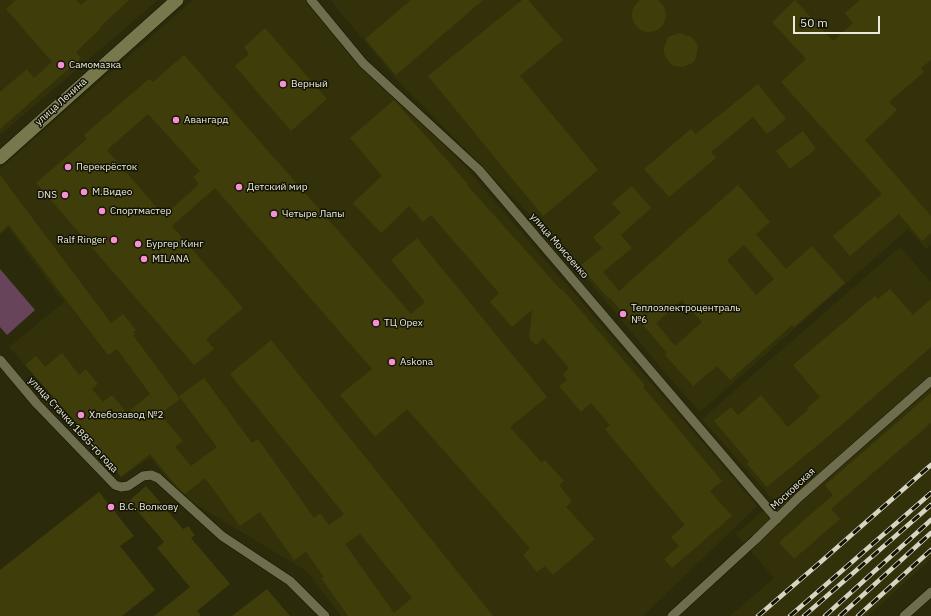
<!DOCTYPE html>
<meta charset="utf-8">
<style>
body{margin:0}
#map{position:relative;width:931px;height:616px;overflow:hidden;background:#2b2b0c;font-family:"IBM Plex Sans",sans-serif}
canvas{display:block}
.scale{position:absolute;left:793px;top:16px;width:87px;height:18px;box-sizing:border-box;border:2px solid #e9ead8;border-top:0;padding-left:5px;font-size:12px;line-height:14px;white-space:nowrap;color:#e9ead8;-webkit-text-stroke:3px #131306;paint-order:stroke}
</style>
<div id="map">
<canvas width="931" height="616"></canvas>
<div class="scale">50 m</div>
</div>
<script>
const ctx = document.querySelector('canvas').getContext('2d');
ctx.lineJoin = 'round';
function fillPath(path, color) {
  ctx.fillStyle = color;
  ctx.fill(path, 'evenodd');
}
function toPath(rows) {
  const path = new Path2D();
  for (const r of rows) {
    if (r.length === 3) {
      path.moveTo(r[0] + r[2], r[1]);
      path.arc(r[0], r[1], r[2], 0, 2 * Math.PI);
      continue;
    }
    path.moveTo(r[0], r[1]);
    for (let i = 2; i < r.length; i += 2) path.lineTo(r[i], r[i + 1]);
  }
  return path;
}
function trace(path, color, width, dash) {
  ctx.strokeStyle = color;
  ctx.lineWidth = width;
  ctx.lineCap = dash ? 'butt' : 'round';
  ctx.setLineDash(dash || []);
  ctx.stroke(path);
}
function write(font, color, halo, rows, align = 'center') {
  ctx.font = font + ' "IBM Plex Sans",sans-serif';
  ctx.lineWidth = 3;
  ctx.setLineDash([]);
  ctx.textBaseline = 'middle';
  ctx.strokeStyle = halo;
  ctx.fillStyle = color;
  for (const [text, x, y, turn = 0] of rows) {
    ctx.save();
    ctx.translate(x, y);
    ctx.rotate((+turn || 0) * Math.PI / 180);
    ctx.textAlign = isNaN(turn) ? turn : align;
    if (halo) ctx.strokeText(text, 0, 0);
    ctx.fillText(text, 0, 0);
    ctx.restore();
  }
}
const built = toPath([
 [0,0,158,0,0,135],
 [193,0,308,0,468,170,757,506,643,616,341,616,306,571,185,498,150,458,121,477,66,411,9,347,64,302,8,228,0,235,0,169],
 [330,0,931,0,931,245,926,249,908,229,700,412,666,374,553,238,397,80],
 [900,247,931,282,931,559,868,616,730,616,774,578,736,534,774,501,702,419]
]);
const green = toPath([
 [0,269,35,310,7,335,0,327]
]);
const building = toPath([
 [649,15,17],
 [16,0,77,0,81,5,87,0,129,0,100,27,101,28,76,52,81,58,0,129,0,92,27,69,34,78,52,62,6,9],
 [411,0,483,0,396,75,365,39],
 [522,0,528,0,563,40,520,76,598,170,543,216,428,76],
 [795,0,833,41,853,23,845,13,860,0,931,0,931,60,921,68,924,72,889,102,897,110,865,140,931,216,931,233,922,241,899,214,850,256,833,236,882,194,781,82,806,59,772,22],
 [265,28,327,99,291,131,235,66,249,54,244,47],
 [680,33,691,37,695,41,698,46,696,58,693,63,683,67,673,66,666,58,664,53,664,48,668,37],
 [184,55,411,314,425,302,391,260,417,238,547,397,510,427,541,462,545,460,564,481,559,485,572,501,566,507,595,539,553,575,545,566,537,572,523,555,530,548,407,409,375,437,340,395,372,369,215,188,172,226,243,308,206,339,214,349,194,365,36,183,87,139,84,135,115,108,149,79,153,82],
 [148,114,200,171,193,177,199,184,164,216,107,150],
 [758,84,786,119,767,134,753,117,711,152,716,158,669,197,644,169,691,129,696,134],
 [394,100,468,184,467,185,561,290,562,289,645,385,643,387,722,481,710,491,732,516,672,568,664,559,679,546,671,537,685,525,605,429,610,425,591,403,581,412,559,386,567,380,563,374,569,368,543,338,536,345,529,338,532,310,512,327,490,302,499,293,431,215,423,222,409,206,381,233,353,203,382,176,350,138],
 [803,131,816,149,790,169,776,151],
 [0,175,111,323,123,314,136,330,133,332,135,334,133,335,180,399,160,414,183,441,175,447,191,466,217,447,179,396,204,378,252,443,258,439,314,518,320,513,329,525,344,514,230,374,271,340,493,616,348,616,321,578,324,577,306,552,294,560,260,512,240,526,205,478,185,494,178,488,150,454,121,477,66,411,25,365,36,356,45,367,62,353,79,375,86,369,98,384,92,389,103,402,112,395,127,413,150,394,117,349,108,355,9,225,0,233],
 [360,534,412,598,394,613,345,544],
 [738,185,770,222,756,234,786,269,812,246,845,283,794,327,792,325,730,380,717,366,693,386,665,355,667,353,639,320,633,325,610,298,609,299,580,266,602,248,593,237,621,213,612,203,632,186,651,208,621,235,632,248,603,272,619,291],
 [744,245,774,279,756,295,727,260],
 [682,300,702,322,675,346,656,323],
 [890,289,913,315,931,299,931,347,830,435,767,487,747,464,749,462,714,421,731,407,738,415,761,395,788,427,808,410,807,408,820,397,793,365,875,296,878,299],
 [931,393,931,423,831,509,840,519,794,559,779,542,833,495,825,485],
 [146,486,183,529,188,526,195,535,191,538,230,584,197,611,201,616,154,616,190,587,157,548,164,542,129,501],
 [99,492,134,536,120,546,155,590,122,616,0,616,0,570],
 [267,589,290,616,232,616]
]);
const street = toPath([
 [311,0,363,63,479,170,777,519],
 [0,360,37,404,115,485,121,487,128,486,143,476,151,475,158,478,222,536,290,581,325,616],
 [672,616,755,540,798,498,931,381],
 [904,616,931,592]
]);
const secondary = toPath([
 [0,158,177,0]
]);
const rail = toPath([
 [758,616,816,566,931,465],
 [790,616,931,493],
 [804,616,931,505],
 [825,616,931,520],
 [840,616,931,533],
 [858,616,931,550]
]);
const markers = [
 [61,65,4,"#f591d2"],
 [283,84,4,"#f591d2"],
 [176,120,4,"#f591d2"],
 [68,167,4,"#f591d2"],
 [239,187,4,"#f591d2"],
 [84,192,4,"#f591d2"],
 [65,195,4,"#f591d2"],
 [102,211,4,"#f591d2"],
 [274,214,4,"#f591d2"],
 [114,240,4,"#f591d2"],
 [138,244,4,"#f591d2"],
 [144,259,4,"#f591d2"],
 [623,314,4,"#f591d2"],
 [376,323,4,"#f591d2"],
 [392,362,4,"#f591d2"],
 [81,415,4,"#f591d2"],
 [111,507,4,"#f591d2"]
];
const poiNames = [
 ["Самомазка",69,65],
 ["Верный",291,84],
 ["Авангард",184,120],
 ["Перекрёсток",76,167],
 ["Детский мир",247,187],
 ["М.Видео",92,192],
 ["DNS",57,195,"right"],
 ["Спортмастер",110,211],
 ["Четыре Лапы",282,214],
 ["Ralf Ringer",106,240,"right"],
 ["Бургер Кинг",146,244],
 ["MILANA",152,259],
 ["Теплоэлектроцентраль",631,308],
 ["№6",631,320],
 ["ТЦ Орех",384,323],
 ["Askona",400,362],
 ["Хлебозавод №2",89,415],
 ["В.С. Волкову",119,507]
];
const streetNames = [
 ["улица Ленина",61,102,-42],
 ["улица Моисеенко",559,246,49],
 ["улица Стачки 1885-го года",73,425,47],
 ["Московская",793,489,-43]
];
fillPath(built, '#323109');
fillPath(green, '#68445b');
fillPath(building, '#3f3e0a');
trace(street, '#141300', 10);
trace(secondary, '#141300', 14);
trace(street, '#6e6e4e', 9);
trace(secondary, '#78784d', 13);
trace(rail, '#d5d5c2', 4.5);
trace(rail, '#131306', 3, [9]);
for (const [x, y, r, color] of markers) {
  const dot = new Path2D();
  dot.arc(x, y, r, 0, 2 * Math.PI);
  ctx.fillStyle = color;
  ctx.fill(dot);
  trace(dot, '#131306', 1.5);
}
write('10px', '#e9ead8', '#131306', poiNames, 'left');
write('10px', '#e9ead8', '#131306', streetNames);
</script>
